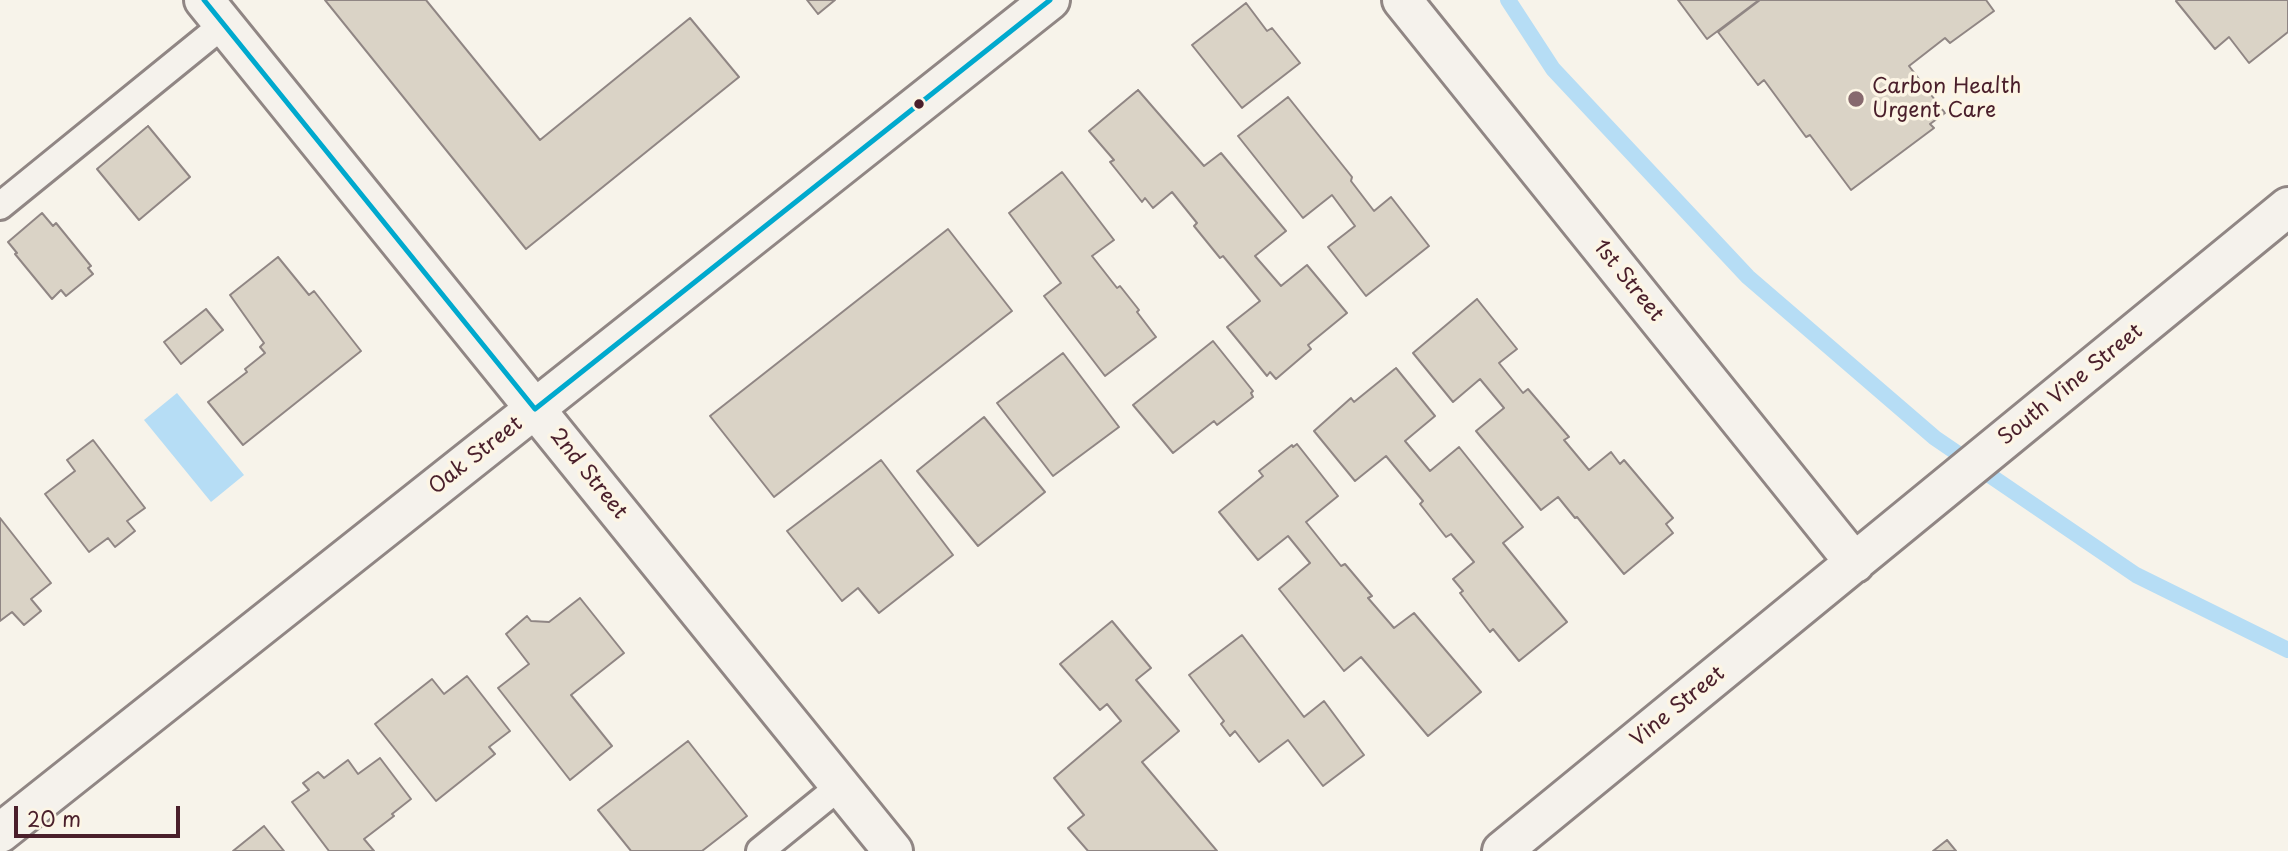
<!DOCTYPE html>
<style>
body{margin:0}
#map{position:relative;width:2288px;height:851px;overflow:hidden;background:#f7f3ea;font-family:"Playpen Sans",sans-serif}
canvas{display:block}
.scale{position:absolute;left:14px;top:806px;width:166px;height:32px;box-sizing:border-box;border:4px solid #4a1f2b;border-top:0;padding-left:9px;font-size:21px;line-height:24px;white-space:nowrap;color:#4a1f2b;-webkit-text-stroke:5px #fcf5e5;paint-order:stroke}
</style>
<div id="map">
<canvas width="2288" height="851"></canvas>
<div class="scale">20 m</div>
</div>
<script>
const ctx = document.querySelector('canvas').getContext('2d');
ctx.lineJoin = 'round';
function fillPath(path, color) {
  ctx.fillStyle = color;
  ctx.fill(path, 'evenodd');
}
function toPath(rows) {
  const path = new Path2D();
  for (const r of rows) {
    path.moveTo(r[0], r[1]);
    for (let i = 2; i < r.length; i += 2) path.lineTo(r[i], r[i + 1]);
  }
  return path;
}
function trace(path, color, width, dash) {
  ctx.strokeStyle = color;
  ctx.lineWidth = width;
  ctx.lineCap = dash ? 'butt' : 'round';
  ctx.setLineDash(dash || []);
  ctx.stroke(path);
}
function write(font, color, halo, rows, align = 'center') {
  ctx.font = font + ' "Playpen Sans",sans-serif';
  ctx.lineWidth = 7;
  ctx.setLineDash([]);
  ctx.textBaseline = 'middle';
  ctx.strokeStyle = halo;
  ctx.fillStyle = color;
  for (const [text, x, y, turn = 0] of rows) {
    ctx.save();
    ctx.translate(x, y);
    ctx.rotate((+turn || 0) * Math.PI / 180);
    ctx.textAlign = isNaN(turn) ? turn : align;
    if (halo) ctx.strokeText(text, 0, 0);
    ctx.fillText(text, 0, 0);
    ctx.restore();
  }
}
const water = toPath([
 [177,393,244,475,211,502,144,420]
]);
const stream = toPath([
 [1508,0,1553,69,1748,277,1935,438,2136,575,2288,650]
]);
const building = toPath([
 [325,0,426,0,540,140,690,18,739,77,526,249,325,0],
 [807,0,835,0,818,14,807,0],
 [1678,0,1759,0,1707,39,1678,0],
 [1760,0,1986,0,1994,11,1950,43,1945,38,1909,66,1945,113,1930,124,1934,128,1851,190,1810,135,1806,137,1764,80,1758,85,1718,32,1760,0],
 [2177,0,2288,0,2288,32,2249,63,2229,37,2215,49,2176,1,2177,0],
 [1246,3,1267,31,1272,28,1300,63,1242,108,1192,45,1246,3],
 [1138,90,1204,166,1221,153,1286,231,1255,256,1281,286,1307,265,1347,313,1308,345,1311,349,1276,379,1270,372,1267,376,1227,327,1260,301,1223,256,1220,258,1194,226,1197,223,1172,192,1153,208,1145,198,1142,202,1110,162,1114,160,1089,131,1138,90],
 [1288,97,1352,177,1351,181,1374,211,1391,197,1429,246,1366,296,1328,247,1355,226,1332,195,1303,218,1238,136,1288,97],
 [148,126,190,177,139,220,97,169,148,126],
 [1062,172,1114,240,1092,256,1117,288,1120,286,1139,310,1137,312,1156,337,1105,376,1044,296,1061,283,1009,213,1062,172],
 [42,213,53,226,56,223,91,266,88,268,93,274,66,296,61,290,52,299,15,254,17,253,8,242,42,213],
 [948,229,1012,311,774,497,710,416,948,229],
 [278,257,309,295,314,291,361,351,243,445,208,402,247,372,245,369,265,353,260,347,264,343,230,295,278,257],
 [1477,299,1517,349,1499,363,1523,393,1528,389,1569,437,1564,440,1589,470,1611,452,1620,464,1624,460,1673,518,1666,524,1673,533,1624,574,1577,517,1575,518,1558,497,1541,510,1476,431,1504,408,1480,379,1453,402,1413,353,1477,299],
 [206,309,223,330,181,364,164,342,206,309],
 [1213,341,1253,391,1251,393,1253,397,1217,425,1214,421,1173,453,1133,405,1213,341],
 [1063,353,1119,427,1053,476,997,403,1063,353],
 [1396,368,1435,416,1405,441,1430,471,1459,447,1523,527,1503,543,1567,622,1519,661,1493,629,1490,632,1460,593,1463,591,1453,579,1474,562,1451,534,1446,537,1420,504,1423,501,1386,456,1355,481,1314,431,1351,398,1354,402,1396,368],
 [984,417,1045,492,978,546,917,471,984,417],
 [93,440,145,508,127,521,135,531,115,547,108,538,89,552,45,494,75,471,67,460,93,440],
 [1297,444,1338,496,1306,522,1341,566,1345,564,1372,596,1368,598,1394,628,1414,613,1481,692,1428,736,1361,657,1344,671,1279,589,1310,563,1288,536,1258,560,1219,512,1263,476,1259,471,1292,445,1293,447,1297,444],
 [881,460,953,555,879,613,858,588,842,601,787,531,881,460],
 [0,518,51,583,31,599,41,611,24,625,12,612,0,621,0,518],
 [580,598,624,653,571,695,612,746,570,780,498,688,529,664,506,634,527,616,531,621,549,622,580,598],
 [1112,621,1151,668,1136,680,1179,731,1142,762,1217,851,1088,851,1068,828,1084,815,1054,778,1121,721,1107,704,1100,710,1060,664,1112,621],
 [1242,635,1304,717,1324,701,1364,755,1323,786,1288,740,1259,762,1235,731,1230,736,1221,724,1224,721,1189,675,1242,635],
 [467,676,510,731,489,747,495,754,436,801,375,724,432,679,444,694,467,676],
 [688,741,747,816,702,851,631,851,598,810,688,741],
 [380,758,411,799,392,814,394,816,364,839,374,851,329,851,292,802,309,790,303,783,318,772,324,778,348,760,358,774,380,758],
 [264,826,284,851,233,851,264,826],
 [1947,840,1956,851,1933,851,1947,840]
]);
const service = toPath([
 [0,206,224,24],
 [760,851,840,786]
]);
const minor = toPath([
 [204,0,893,851],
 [0,833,1050,0]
]);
const tertiary = toPath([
 [1402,0,1855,563],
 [1502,851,2288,207]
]);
const bus1 = toPath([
 [204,0,535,409,1050,0]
]);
const markers = [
 [1856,99,9,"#87696e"],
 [919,104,6,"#4a1f2b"]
];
const poiNames = [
 ["Carbon Health",1872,87],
 ["Urgent Care",1872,111]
];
const streetNames = [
 ["1st Street",1628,281,51],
 ["South Vine Street",2071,385,-39],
 ["Oak Street",476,456,-38],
 ["2nd Street",588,474,51],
 ["Vine Street",1678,707,-39]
];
fillPath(water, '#b6ddf5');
trace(stream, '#b6ddf5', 16);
fillPath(building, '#dad3c6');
trace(building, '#908684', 2);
trace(service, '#908684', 32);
trace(minor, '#908684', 44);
trace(tertiary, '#908684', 44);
trace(service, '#f5f2ec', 26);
trace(minor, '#f5f2ec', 38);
trace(tertiary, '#f5f2ec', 38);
trace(bus1, '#00a9ce', 5);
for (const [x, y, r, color] of markers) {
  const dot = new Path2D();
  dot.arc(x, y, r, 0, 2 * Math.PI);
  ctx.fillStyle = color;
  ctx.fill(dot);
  trace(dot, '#fcf5e5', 2.5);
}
write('21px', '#4a1f2b', '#fcf5e5', poiNames, 'left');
write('21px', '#4a1f2b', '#fcf5e5', streetNames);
</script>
